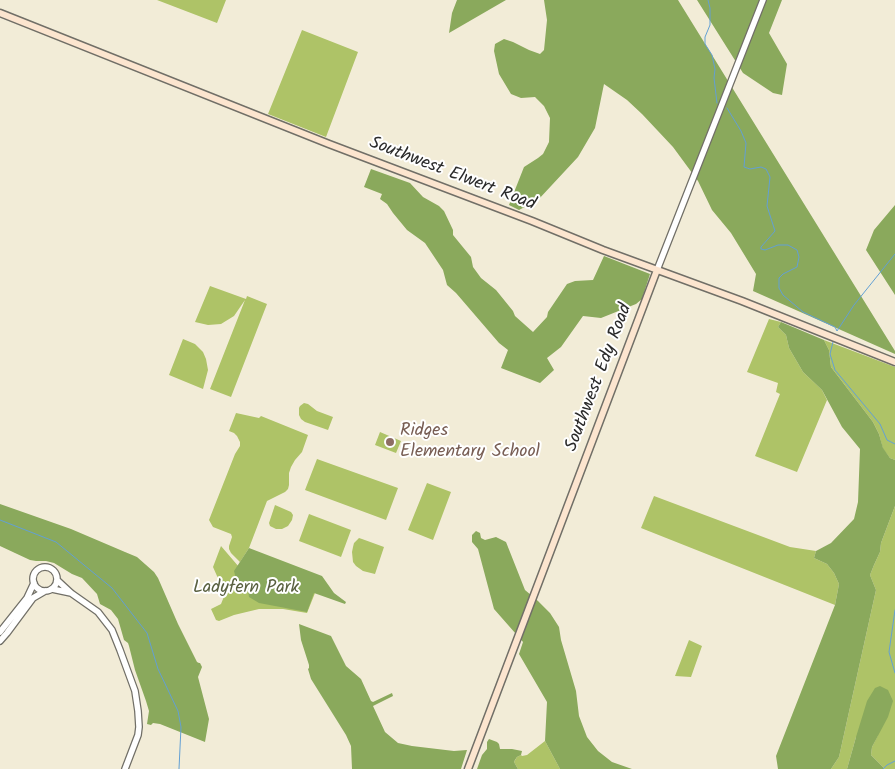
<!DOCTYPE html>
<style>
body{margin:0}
canvas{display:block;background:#f2ecd7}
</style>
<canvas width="895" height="769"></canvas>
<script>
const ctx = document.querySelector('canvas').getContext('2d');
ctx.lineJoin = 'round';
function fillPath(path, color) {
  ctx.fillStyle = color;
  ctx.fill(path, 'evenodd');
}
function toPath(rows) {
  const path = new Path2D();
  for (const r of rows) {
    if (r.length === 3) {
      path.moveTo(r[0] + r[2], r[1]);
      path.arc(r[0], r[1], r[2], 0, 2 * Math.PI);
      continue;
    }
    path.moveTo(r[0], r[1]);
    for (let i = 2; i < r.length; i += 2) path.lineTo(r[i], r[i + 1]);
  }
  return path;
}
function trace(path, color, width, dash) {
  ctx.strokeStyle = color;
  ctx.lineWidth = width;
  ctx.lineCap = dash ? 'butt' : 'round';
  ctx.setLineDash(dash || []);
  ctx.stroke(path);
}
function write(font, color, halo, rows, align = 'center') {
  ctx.font = font + ' Kalam,sans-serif';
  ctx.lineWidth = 4;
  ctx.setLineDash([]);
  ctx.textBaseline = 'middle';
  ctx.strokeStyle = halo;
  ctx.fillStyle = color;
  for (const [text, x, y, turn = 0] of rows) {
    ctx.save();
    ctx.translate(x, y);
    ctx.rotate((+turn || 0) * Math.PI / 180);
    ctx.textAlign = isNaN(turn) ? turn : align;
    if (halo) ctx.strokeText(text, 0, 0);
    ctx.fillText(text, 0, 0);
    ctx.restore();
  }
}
const green = toPath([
 [157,0,226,0,217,23],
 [302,30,358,52,326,137,268,114],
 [210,286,246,299,247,296,267,304,231,397,210,389,245,300,234,316,221,324,208,325,195,322],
 [769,319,781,322,778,327,786,335,789,348,803,372,822,390,827,400,797,472,755,456,780,394,776,392,778,383,747,372],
 [183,339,195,344,203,352,206,359,208,370,203,389,169,375],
 [824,340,895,367,895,460,890,458,883,449,879,434,873,422,831,367,829,350],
 [304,403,308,404,317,411,333,417,328,430,305,422,301,419,299,415,299,408,300,406],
 [236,413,259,418,261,416,308,435,302,452,295,460,291,467,289,473,289,485,288,489,285,492,267,501,249,548,240,562,231,553,229,549,229,546,232,537,231,534,213,527,209,520,235,454,240,446,240,442,237,436,234,433,229,431],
 [380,432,401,441,396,453,375,445],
 [317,459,398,488,386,520,305,490],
 [427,483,451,492,433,540,408,530],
 [654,496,790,547,816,551,814,558,827,564,834,573,839,584,835,605,641,528],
 [275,505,291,512,293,515,292,520,288,526,282,529,276,529,270,526,269,523],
 [895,506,895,769,885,769,871,755,872,747,878,735,856,737,847,769,831,769,839,757,876,590,870,575,874,565,880,552,881,543],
 [309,514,351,530,341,557,299,541],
 [359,538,362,539,384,547,375,574,363,571,356,566,353,562,352,552,353,547,354,543],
 [221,546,239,567,315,593,307,613,283,609,259,609,234,615,219,621,216,620,211,609,221,604,225,594,213,567],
 [689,640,702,646,691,677,675,676],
 [545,741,560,769,518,769,514,762,517,757,521,755,522,756,527,755]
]);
const forest = toPath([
 [457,0,506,0,449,33,452,13],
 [544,0,678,0,895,351,895,354,753,291,756,274,731,233,712,210,698,181,673,147,642,114,627,100,604,84,595,128,578,157,538,200,519,210,509,205,524,167,538,158,543,154,549,142,550,118,544,106,535,97,521,98,511,94,499,74,494,51,495,44,504,39,513,42,529,50,540,54,544,50,547,20],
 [697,0,782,0,769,33,787,64,782,95,773,93,743,73],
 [371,169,410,183,423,197,439,206,444,211,453,230,453,235,471,257,473,267,481,278,496,290,513,311,515,316,533,332,547,317,548,312,567,284,575,281,593,280,604,256,650,274,642,299,636,304,601,318,583,316,561,347,547,358,554,370,540,383,501,368,508,350,499,343,456,293,447,285,443,270,425,243,407,230,393,213,387,204,380,199,382,194,364,187],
 [895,205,895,295,866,250,874,230],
 [781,322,824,340,829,350,831,367,873,422,879,434,883,448,890,458,895,460,895,506,881,543,880,552,874,565,870,575,876,590,839,757,831,769,778,769,776,756,835,605,839,584,834,573,827,564,814,558,816,551,831,543,854,519,858,502,860,449,842,427,822,390,803,372,789,348,786,335,778,327],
 [0,504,71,529,125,552,137,557,154,572,158,578,178,624,197,662,199,663,200,663,202,667,198,677,209,719,205,742,160,724,153,723,151,725,147,724,149,711,146,701,135,670,129,646,128,643,124,640,118,619,111,610,100,604,97,594,82,578,72,574,54,563,46,561,36,561,30,560,0,546],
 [476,531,480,533,481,538,485,540,496,537,506,542,525,590,538,601,550,613,559,627,561,640,576,691,579,716,587,737,598,751,612,762,632,769,560,769,545,741,547,702,519,654,523,642,494,609,478,549,472,542,472,535],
 [249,548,322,576,334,593,346,602,345,604,314,593,307,612,259,603,249,597,248,590,236,579,234,571],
 [299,624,331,636,346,666,361,679,371,701,373,702,392,693,393,696,373,706,385,732,398,743,412,746,454,751,467,750,461,769,352,769,351,746,346,735,311,679,308,669,309,668,309,665,301,640],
 [880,686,888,690,893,701,888,717,872,747,871,755,885,769,847,769,856,737,867,701,875,688],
 [489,739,497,742,499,744,500,749,512,749,522,751,521,755,517,757,515,760,514,762,518,769,477,769,482,755,487,749,487,742]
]);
const stream = toPath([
 [708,0,710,8,710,25,705,37,705,44,712,55,715,69,714,78,717,103],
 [727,108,741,131,746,143,744,167,750,169,761,167,766,169,770,177,767,206,775,231,761,247,761,249,765,250,778,245,788,245,797,250,799,257,797,267,783,274,779,278,779,288,783,295,803,312,835,327,837,331,854,305,895,254],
 [833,342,830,354,835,370,880,424,887,440,895,444],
 [0,520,56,542,112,588,147,633,158,669,178,711,181,727,179,769],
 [895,610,889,652,895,673],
 [883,769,887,765,895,761]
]);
const tertiary = toPath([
 [657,270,763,0],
 [45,579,12],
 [57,580,71,593,98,612,112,630,120,650,135,691,138,711,139,727,138,735,125,769],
 [52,589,71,593],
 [0,632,27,598,34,583],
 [0,641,7,633,33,598,45,591]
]);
const secondary = toPath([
 [0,13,329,144,532,221,603,250,742,301,895,362],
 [468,769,657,270]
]);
const markers = [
 [390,442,5,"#8d6e63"]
];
const streetNames = [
 ["Southwest Elwert Road",452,175,21],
 ["Southwest Edy Road",600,378,-69]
];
const educationNames = [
 ["Ridges",400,432],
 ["Elementary School",400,453]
];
const parkNames = [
 ["Ladyfern Park",246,589]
];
fillPath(green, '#aec367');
fillPath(forest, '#8aa95c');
trace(stream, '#63a0d4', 1);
trace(tertiary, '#716f67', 8);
trace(secondary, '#716f67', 9);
trace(tertiary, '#fff', 5.5);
trace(secondary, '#fce5cf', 6);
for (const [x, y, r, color] of markers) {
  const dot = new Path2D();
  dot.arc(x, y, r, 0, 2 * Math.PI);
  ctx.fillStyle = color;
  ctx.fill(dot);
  trace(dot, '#fff', 2);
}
write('18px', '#2b2b2b', '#fff', streetNames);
write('18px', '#785e54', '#fff', educationNames, 'left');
write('18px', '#596040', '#fff', parkNames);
</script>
